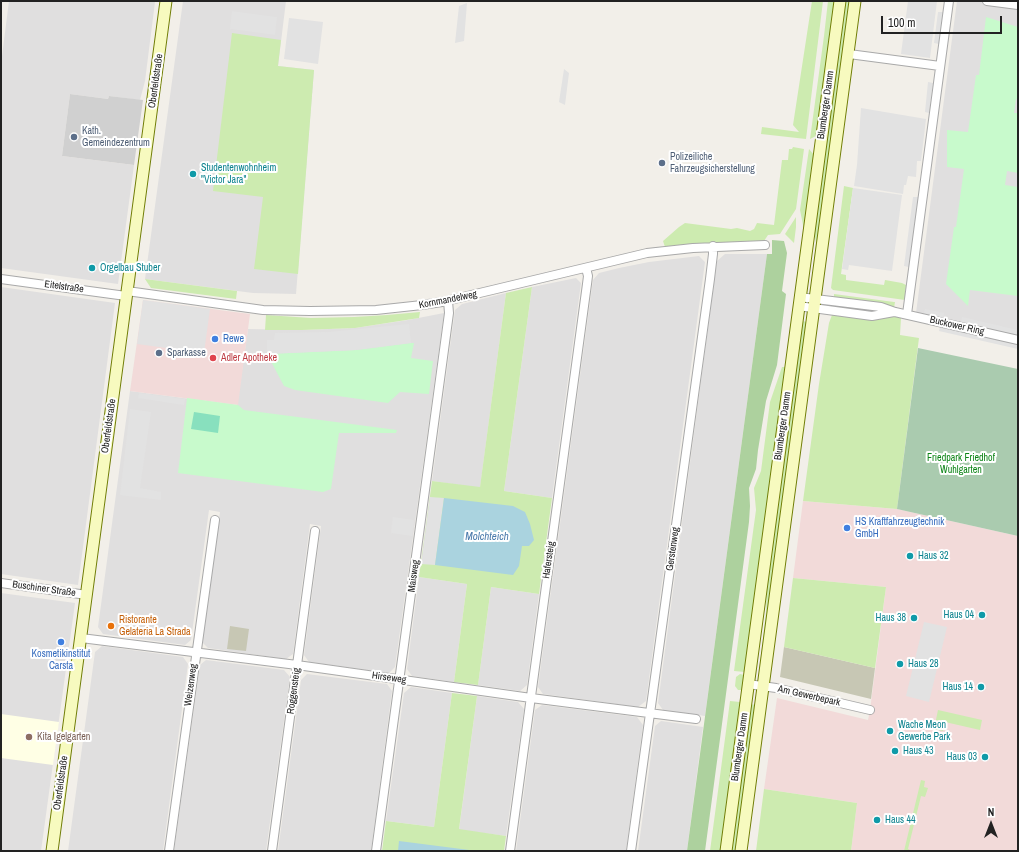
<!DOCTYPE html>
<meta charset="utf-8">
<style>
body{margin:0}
#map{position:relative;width:1019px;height:852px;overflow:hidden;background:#f2efe9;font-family:"Archivo Narrow",sans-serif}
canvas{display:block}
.frame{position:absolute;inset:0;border:2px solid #222;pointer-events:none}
.north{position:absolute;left:971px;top:804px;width:40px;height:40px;-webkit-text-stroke:3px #fff;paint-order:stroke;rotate:0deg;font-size:11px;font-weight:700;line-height:16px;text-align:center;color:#222}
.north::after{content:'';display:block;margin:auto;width:14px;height:18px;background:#222;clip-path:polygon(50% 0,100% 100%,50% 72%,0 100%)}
.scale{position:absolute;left:881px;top:16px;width:121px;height:18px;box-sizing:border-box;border:2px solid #222;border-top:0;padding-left:5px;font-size:12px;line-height:14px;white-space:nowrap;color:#222;-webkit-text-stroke:3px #fff;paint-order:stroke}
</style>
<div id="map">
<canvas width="1019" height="852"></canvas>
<div class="frame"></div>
<div class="north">N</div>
<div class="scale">100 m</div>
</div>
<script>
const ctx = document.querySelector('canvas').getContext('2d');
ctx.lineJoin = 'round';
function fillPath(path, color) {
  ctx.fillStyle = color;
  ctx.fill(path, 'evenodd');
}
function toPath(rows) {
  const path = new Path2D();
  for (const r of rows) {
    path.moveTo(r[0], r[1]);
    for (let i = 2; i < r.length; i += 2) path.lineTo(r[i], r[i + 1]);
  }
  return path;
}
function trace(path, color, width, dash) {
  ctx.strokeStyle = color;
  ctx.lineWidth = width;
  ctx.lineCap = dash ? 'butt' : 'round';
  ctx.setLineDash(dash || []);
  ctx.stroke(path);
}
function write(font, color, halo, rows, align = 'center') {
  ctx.font = font + ' "Archivo Narrow",sans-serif';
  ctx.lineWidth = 4;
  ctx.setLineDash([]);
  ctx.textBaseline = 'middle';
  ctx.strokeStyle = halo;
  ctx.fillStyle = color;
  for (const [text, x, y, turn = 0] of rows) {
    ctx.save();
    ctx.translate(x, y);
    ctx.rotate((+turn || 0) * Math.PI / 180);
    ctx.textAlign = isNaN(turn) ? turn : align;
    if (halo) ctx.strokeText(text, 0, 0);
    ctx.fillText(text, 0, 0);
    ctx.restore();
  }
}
const residential = toPath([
 [9,1,144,1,155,2,145,81,140,100,109,96,108,99,70,94,62,156,134,165,118,284,1,268,1,64],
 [183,1,286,1,278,66,314,70,296,294,253,293,145,279],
 [957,1,1018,1,1018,340,916,313],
 [725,254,767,254,705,716,663,710,658,703,717,261],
 [699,256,705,262,646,701,638,707,543,694,538,687,593,280,599,273,619,268,649,262],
 [576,278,581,283,552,498,504,491,532,287],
 [1,287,115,303,78,585,1,574],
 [506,293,480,488,432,481,455,310,462,304],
 [444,313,395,667,389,673,309,662,304,655,321,526,310,524,293,654,286,659,208,648,202,642,220,512,209,510,191,640,185,645,103,634,98,627,130,391,237,405,248,329,302,330,355,328,408,320],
 [419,577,467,584,454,682,412,676,407,669],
 [491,587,539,594,527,685,520,691,478,685],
 [1,593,75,603,41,851,1,851],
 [102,646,183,657,188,664,163,851,68,851,95,652],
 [206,660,284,670,290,677,266,851,174,851,200,665],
 [307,674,387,684,392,691,371,851,278,851,301,680],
 [411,687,452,693,434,827,386,821,404,693],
 [477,696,518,702,524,709,506,836,459,830],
 [542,705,637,717,643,725,626,851,516,851,535,710],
 [661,721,703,727,687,851,638,851,655,726]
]);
const commercial = toPath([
 [143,300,250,314,238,405,130,391],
 [803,501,897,509,1018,536,1018,851,851,851,857,803,764,789,777,698,868,720,870,710,886,587,793,578]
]);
const education = toPath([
 [1,714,59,722,53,765,1,758]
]);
const religious = toPath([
 [70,94,108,99,109,96,143,100,134,165,62,156]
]);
const construction = toPath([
 [230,626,249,629,246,651,227,649],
 [784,647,875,668,871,699,780,677]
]);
const grass = toPath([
 [812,1,823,1,806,139,761,134,762,127,799,132,793,125],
 [828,1,835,1,818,135,810,139,824,36],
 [845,1,850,1,813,285,811,285,816,243,814,231],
 [232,33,281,40,278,66,314,70,298,274,254,269,263,197,213,191],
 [793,147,804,149,796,209,780,234,768,235,764,241,665,247,663,241,679,227,685,223,731,229,737,228,750,231,754,229,757,223,774,225,782,160,788,160,789,149,792,149],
 [809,149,815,156,798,273,804,230,800,210],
 [844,186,853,188,841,274,846,275,846,280,884,285,885,280,902,283,906,285,905,300,833,290,831,288],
 [796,217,796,227,794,243,785,234],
 [145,279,237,291,236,299,151,288],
 [532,287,504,491,552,498,539,594,491,587,478,685,454,682,467,584,419,577,432,481,480,487,506,293],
 [834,294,894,302,895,302,894,308,886,304,834,297],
 [420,312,419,318,355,328,302,330,265,330,266,315,311,318,354,317,387,315],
 [832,315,876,320,893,316,901,318,900,335,919,338,897,509,803,501,819,384,829,323],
 [802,321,808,322,759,673,766,612,767,581],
 [782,367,786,367,745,672,734,671,756,510,754,488,761,471,770,402],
 [793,578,886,587,875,668,784,647],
 [740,674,744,675,742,690,738,690,735,686,736,677],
 [452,693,477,696,459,829,506,836,504,851,382,851,386,821,434,827],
 [730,701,740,702,720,851,710,851],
 [750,704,756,705,736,851,730,851],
 [938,710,982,720,980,730,945,722,943,731,934,729],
 [921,780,925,781,924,787,928,788,925,797,921,796,908,849,912,851,904,851],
 [764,789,857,803,851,851,756,851]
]);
const forest = toPath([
 [772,240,784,241,787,253,782,291,786,294,777,365,766,401,758,450,756,469,749,488,750,506,749,522,705,851,687,851,767,254,772,254]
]);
const cemetery = toPath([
 [918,348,1018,369,1018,536,897,509]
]);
const park = toPath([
 [986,17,1018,27,1018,99,1016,99,1014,113,1018,113,1018,173,1007,171,1005,185,1018,187,1018,296,970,290,968,306,946,284,954,227,956,227,964,169,947,167,947,130,968,132,976,75,979,75],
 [411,343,414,343,411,358,433,361,429,394,400,392,388,403,295,390,284,386,267,354,356,350],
 [187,398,238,405,244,410,397,430,396,433,339,433,331,489,323,492,178,473]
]);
const pitch = toPath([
 [194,412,220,416,218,433,191,429]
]);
const parking = toPath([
 [908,1,937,1,930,58,901,54],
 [467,3,464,41,455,43,459,6],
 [232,11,277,17,275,35,230,29],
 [938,12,943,12,939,44,934,43],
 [289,18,323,22,318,64,284,59],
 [564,69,569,73,565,105,559,102],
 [928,82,933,83,929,113,925,112],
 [861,108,926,119,921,161,917,161,916,177,908,176,906,185,904,185,903,194,854,186,857,165],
 [853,188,902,195,892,271,849,265,848,270,842,269],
 [913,197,918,197,909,267,904,266],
 [143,300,210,309,204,353,137,344],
 [925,309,944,313,943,319,923,315],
 [962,317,1018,330,1018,337,961,323],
 [409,324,411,343,356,350,267,354,267,340,274,340,275,333,329,332],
 [940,327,1018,344,1018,349,939,331],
 [139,393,185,399,184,405,138,398],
 [130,409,151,412,140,488,161,492,161,500,120,495],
 [430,497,444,498,435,565,421,564],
 [393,517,414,520,412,536,391,533],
 [924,622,947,627,929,702,906,696]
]);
const water = toPath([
 [444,498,513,506,525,512,530,524,534,540,529,546,522,546,519,566,513,575,435,565],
 [399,841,477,851,398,851]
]);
const street = toPath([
 [987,1,1018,5],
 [849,54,940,66],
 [1,279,126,296],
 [127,291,263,310,310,311,376,310,422,305,442,302,647,253,693,248,765,245],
 [799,297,881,307,895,312,1018,340],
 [798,306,872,316,894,312],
 [907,314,949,1],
 [1,583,87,595],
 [81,638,297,665,531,698,696,719],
 [748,684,776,688,870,710],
 [169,851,215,520],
 [272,851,315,531],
 [376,851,449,313,448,301],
 [510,851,587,284,588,276,586,268],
 [631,851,710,279,713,254,713,246]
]);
const secondary = toPath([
 [52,851,166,1],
 [726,851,840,1],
 [741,851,855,1]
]);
const markers = [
 [74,137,4,"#5c6f8a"],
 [662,163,4,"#5c6f8a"],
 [193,174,4,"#0f9aa8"],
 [92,268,4,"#0f9aa8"],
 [215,339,4,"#3f7fe0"],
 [159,353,4,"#5c6f8a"],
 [213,358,4,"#e0444e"],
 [847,528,4,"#3f7fe0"],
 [910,556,4,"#0f9aa8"],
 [982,615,4,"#0f9aa8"],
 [914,618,4,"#0f9aa8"],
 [111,626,4,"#e8710a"],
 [61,642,4,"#3f7fe0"],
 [900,664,4,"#0f9aa8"],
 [981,687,4,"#0f9aa8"],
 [890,731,4,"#0f9aa8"],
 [29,737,4,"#8d6e63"],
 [895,751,4,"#0f9aa8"],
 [985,757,4,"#0f9aa8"],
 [877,820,4,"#0f9aa8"]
];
const streetNames = [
 ["Oberfeldstraße",156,81,-82],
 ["Blumberger Damm",826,105,-82],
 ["Eitelstraße",64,287,8],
 ["Kornmandelweg",448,300,-11],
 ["Buckower Ring",957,326,13],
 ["Oberfeldstraße",109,426,-82],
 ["Blumberger Damm",783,426,-82],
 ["Gerstenweg",673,549,-82],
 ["Hafersteig",549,560,-82],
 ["Maisweg",414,576,-82],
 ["Buschiner Straße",44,589,8],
 ["Hirseweg",389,678,8],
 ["Weizenweg",191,685,-82],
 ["Roggensteig",294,691,-82],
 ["Am Gewerbepark",809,696,13],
 ["Blumberger Damm",740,747,-82],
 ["Oberfeldstraße",61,783,-82]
];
const serviceNames = [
 ["Kath.",82,131],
 ["Gemeindezentrum",82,143],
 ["Polizeiliche",670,157],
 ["Fahrzeugsicherstellung",670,169],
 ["Sparkasse",167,353]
];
const cultureNames = [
 ["Studentenwohnheim",201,168],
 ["\"Victor Jara\"",201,180],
 ["Orgelbau Stuber",100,268],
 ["Haus 32",918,556],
 ["Haus 04",974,615,"right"],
 ["Haus 38",906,618,"right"],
 ["Haus 28",908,664],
 ["Haus 14",973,687,"right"],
 ["Wache Meon",898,725],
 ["Gewerbe Park",898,737],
 ["Haus 43",903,751],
 ["Haus 03",977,757,"right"],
 ["Haus 44",885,820]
];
const shopNames = [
 ["Rewe",223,339],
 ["HS Kraftfahrzeugtechnik",855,522],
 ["GmbH",855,534],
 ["Kosmetikinstitut",61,654,"center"],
 ["Carsta",61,666,"center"]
];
const healthNames = [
 ["Adler Apotheke",221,358]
];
const parkNames = [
 ["Friedpark Friedhof",961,458],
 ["Wuhlgarten",961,470]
];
const foodNames = [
 ["Ristorante",119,620],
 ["Gelateria La Strada",119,632]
];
const educationNames = [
 ["Kita Igelgarten",37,737]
];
const waterNames = [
 ["Molchteich",487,537]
];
fillPath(residential, '#e0dfdf');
fillPath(commercial, '#f2dad9');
fillPath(education, '#ffffe5');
fillPath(religious, '#d0d0d0');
fillPath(construction, '#c7c7b4');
fillPath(grass, '#cdebb0');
fillPath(forest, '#add19e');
fillPath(cemetery, '#aacbaf');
fillPath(park, '#c8facc');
fillPath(pitch, '#88e0be');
fillPath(parking, '#e2e2e2');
fillPath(water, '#aad3df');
trace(street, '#a9a9a9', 10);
trace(secondary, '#707d05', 13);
trace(street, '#fff', 8);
trace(secondary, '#f7fabf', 11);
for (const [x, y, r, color] of markers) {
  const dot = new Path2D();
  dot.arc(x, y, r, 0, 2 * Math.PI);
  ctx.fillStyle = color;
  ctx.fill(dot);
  trace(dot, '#fff', 1.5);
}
write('10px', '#222', '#fff', streetNames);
write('10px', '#4e5e75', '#fff', serviceNames, 'left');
write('10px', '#0d838f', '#fff', cultureNames, 'left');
write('10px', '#366cbe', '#fff', shopNames, 'left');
write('10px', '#be3a42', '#fff', healthNames, 'left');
write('10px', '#0c8416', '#fff', parkNames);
write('10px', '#c56008', '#fff', foodNames, 'left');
write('10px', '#785e54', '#fff', educationNames, 'left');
write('italic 11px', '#4a7aab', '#fff', waterNames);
</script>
